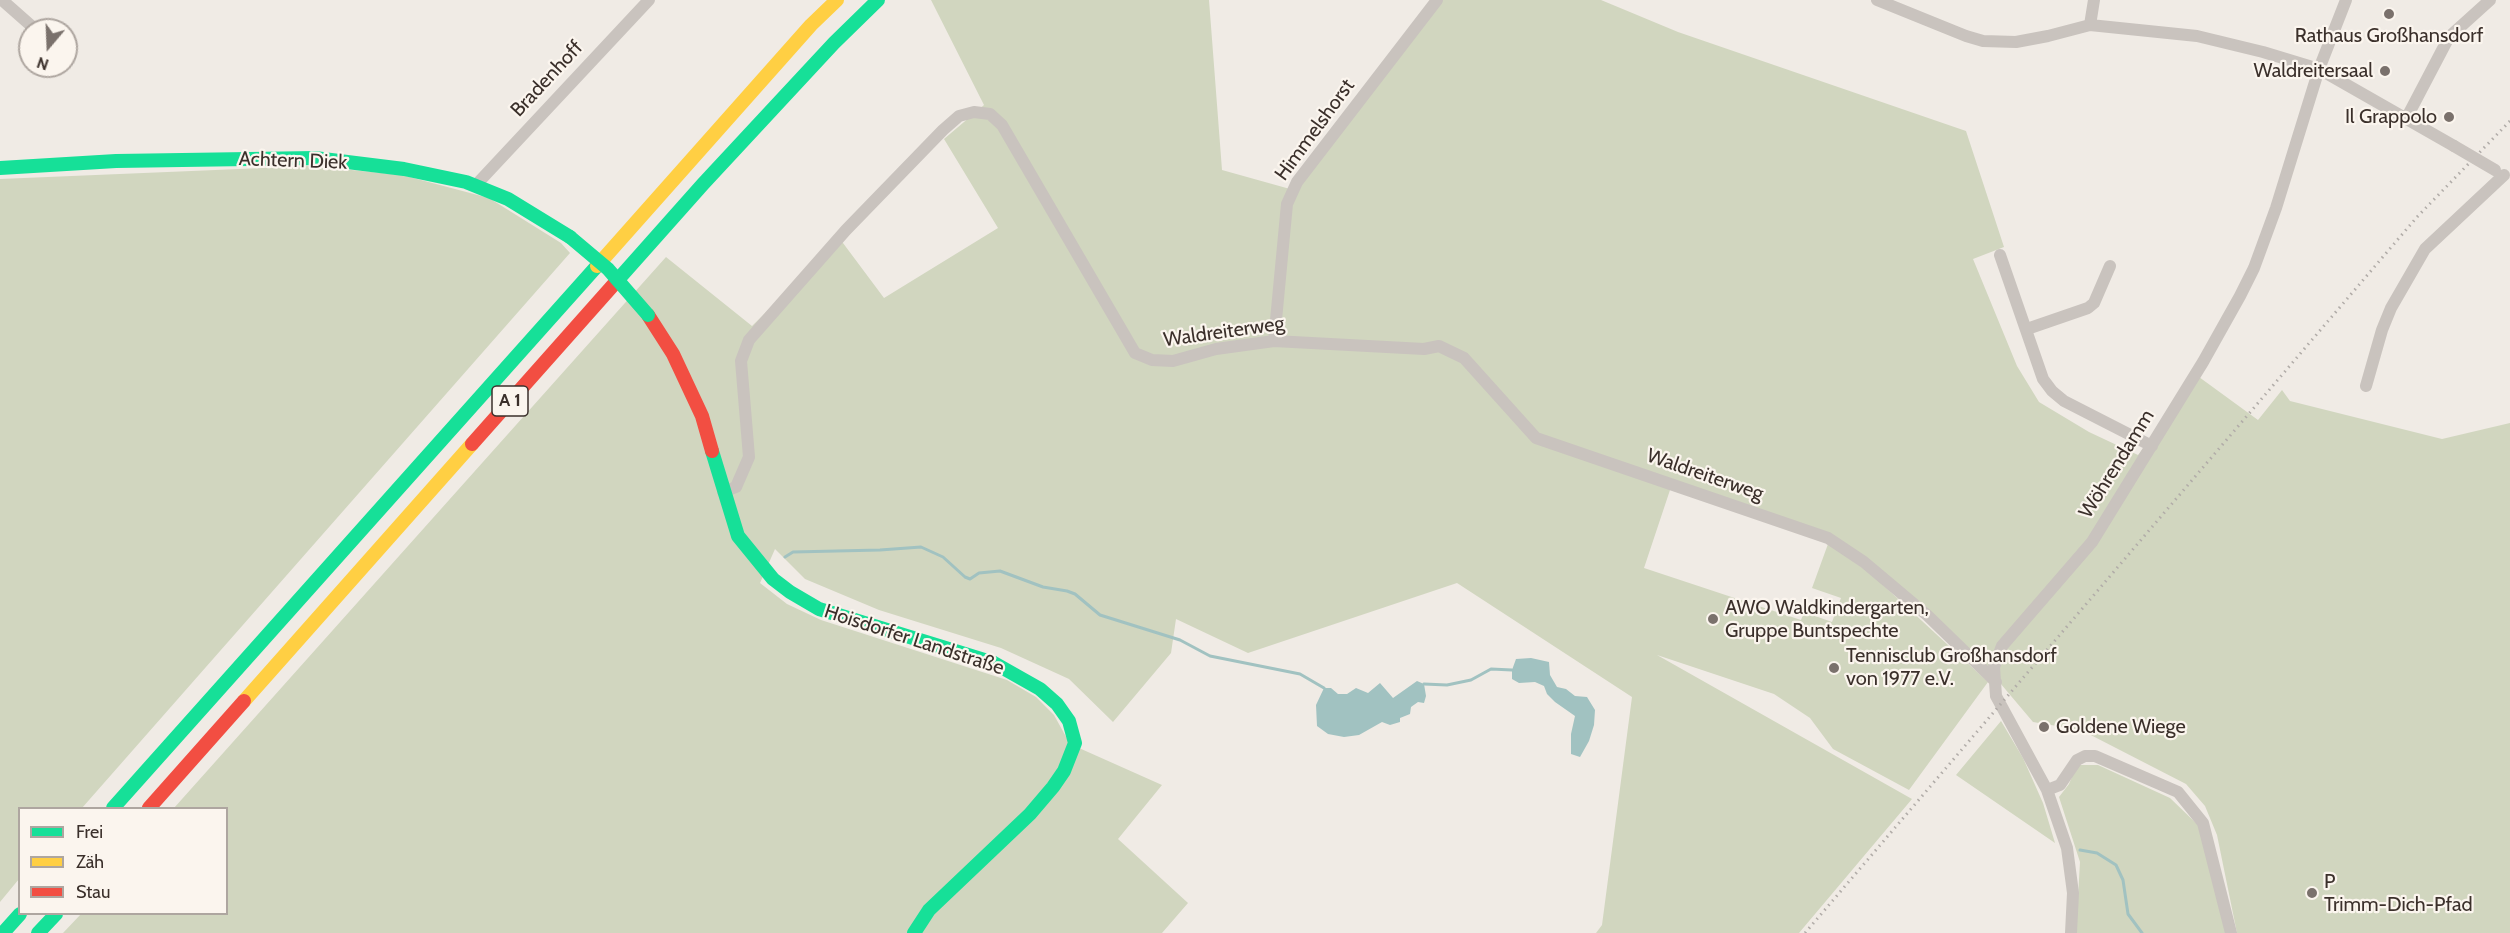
<!DOCTYPE html>
<meta charset="utf-8">
<style>
body{margin:0}
#map{position:relative;width:2510px;height:933px;overflow:hidden;background:#f0ebe5;font-family:Cabin,sans-serif}
canvas{display:block}
.legend{position:absolute;left:18px;top:807px;width:210px;height:108px;box-sizing:border-box;background:#fbf5ee;border:2px solid #aea6a0;margin:0;padding:8px 10px;list-style:none;font-size:18px;color:#3b302b}
.legend li{display:flex;align-items:center;gap:12px;height:30px}
.legend b{width:30px;border:2px solid #aea6a0}
.north{position:absolute;left:18px;top:18px;width:60px;height:60px;box-sizing:border-box;background:#fbf5ee;border:2px solid #aea6a0;border-radius:50%;rotate:199deg;font-size:16px;font-weight:700;line-height:24px;text-align:center;color:#3b302b}
.north::after{content:'';display:block;margin:auto;width:21px;height:27px;background:#7a716c;clip-path:polygon(50% 0,100% 100%,50% 72%,0 100%)}
</style>
<div id="map">
<canvas width="2510" height="933"></canvas>
<ul class="legend">
<li><b style="height:8px;background:#16e098"></b>Frei</li>
<li><b style="height:8px;background:#ffcf43"></b>Zäh</li>
<li><b style="height:8px;background:#f24e42"></b>Stau</li>
</ul>
<div class="north">N</div>
</div>
<script>
const ctx = document.querySelector('canvas').getContext('2d');
ctx.lineJoin = 'round';
function fillPath(path, color) {
  ctx.fillStyle = color;
  ctx.fill(path, 'evenodd');
}
function toPath(rows) {
  const path = new Path2D();
  for (const r of rows) {
    path.moveTo(r[0], r[1]);
    for (let i = 2; i < r.length; i += 2) path.lineTo(r[i], r[i + 1]);
  }
  return path;
}
function trace(path, color, width, dash) {
  ctx.strokeStyle = color;
  ctx.lineWidth = width;
  ctx.lineCap = dash ? 'butt' : 'round';
  ctx.setLineDash(dash || []);
  ctx.stroke(path);
}
function write(font, color, halo, rows, align = 'center') {
  ctx.font = font + ' Cabin,sans-serif';
  ctx.lineWidth = 4.5;
  ctx.setLineDash([]);
  ctx.textBaseline = 'middle';
  ctx.strokeStyle = halo;
  ctx.fillStyle = color;
  for (const [text, x, y, turn = 0] of rows) {
    ctx.save();
    ctx.translate(x, y);
    ctx.rotate((+turn || 0) * Math.PI / 180);
    ctx.textAlign = isNaN(turn) ? turn : align;
    if (halo) ctx.strokeText(text, 0, 0);
    ctx.fillText(text, 0, 0);
    ctx.restore();
  }
}
const green = toPath([
 [931,0,1209,0,1222,170,1290,189,1440,0,1601,0,1678,32,1966,131,2004,247,1973,259,2017,366,2039,402,2089,432,2138,455,2199,377,2258,420,2282,390,2290,401,2442,439,2510,423,2510,933,2237,933,2217,835,2205,806,2186,784,2081,730,2033,722,1995,677,1866,558,1673,481,1644,568,1801,620,1804,612,1832,622,1841,598,1812,588,1828,544,1869,572,1988,682,1909,790,1833,749,1810,718,1774,694,1657,655,1912,799,1799,933,1596,933,1602,925,1632,697,1457,583,1248,653,1176,619,1171,653,1113,722,1069,679,1001,648,879,610,805,579,775,549,760,583,787,604,821,620,1007,680,1036,697,1054,715,1070,744,1162,785,1118,839,1188,903,1162,933,63,933,81,914,226,914,226,808,174,808,666,257,752,326,840,239,884,298,998,228,944,139,984,105],
 [311,166,402,175,489,198,561,243,570,253,82,808,20,808,19,879,0,902,0,179],
 [2001,721,2023,758,2043,803,2055,843,1956,775],
 [2077,765,2098,765,2170,798,2198,825,2232,933,2076,933,2080,862,2059,797,2069,784]
]);
const water = toPath([
 [1531,658,1549,662,1550,675,1557,687,1566,689,1575,696,1587,697,1595,710,1594,725,1589,741,1580,757,1571,754,1571,734,1575,716,1555,702,1547,694,1544,686,1535,682,1519,683,1512,679,1512,670,1516,659],
 [1417,681,1424,684,1426,696,1424,703,1418,702,1411,707,1410,714,1400,718,1400,722,1390,725,1382,722,1359,735,1344,737,1328,734,1317,726,1316,705,1324,688,1331,688,1338,694,1347,694,1356,688,1368,693,1380,683,1393,698]
]);
const stream = toPath([
 [785,557,793,552,880,550,921,547,943,557,965,577,970,579,979,573,1000,571,1043,587,1067,591,1075,594,1100,615,1180,640,1210,656,1300,674,1324,688],
 [1424,684,1447,685,1471,680,1491,669,1512,670],
 [2080,850,2097,853,2116,865,2123,880,2128,914,2142,933]
]);
const street = toPath([
 [2,0,36,30],
 [1877,0,1966,36,1983,41,2016,42,2048,36,2090,25,2197,36,2263,52,2319,69,2454,146],
 [2090,25,2094,0],
 [2406,119,2449,37,2490,0],
 [475,186,649,0],
 [2000,255,2043,379,2052,391,2064,401,2152,446],
 [2027,329,2088,308,2094,303,2110,266],
 [1274,341,1287,204,1297,182,1437,0],
 [2366,386,2382,330,2391,308,2425,249,2504,175],
 [723,492,736,487,749,457,741,361,749,340,846,230,943,130,959,116,974,112,990,114,1002,125,1135,353,1152,360,1173,361,1216,349,1274,341,1424,349,1439,346,1464,358,1536,438,1828,538,1864,562,1927,615,1996,682],
 [2047,790,2060,785,2077,760,2085,756,2095,756,2178,792,2203,823,2231,933],
 [2071,933,2073,893,2067,848,2047,790,1996,696,1994,667,2002,646,2092,542,2203,362,2240,296,2254,268,2276,208,2319,69,2346,0]
]);
const fast = toPath([
 [0,168,116,161,315,158,404,169,466,182,508,199,570,237],
 [615,283,703,184,834,43,878,0],
 [712,451,738,536,773,579,790,592,819,609,994,663,1040,689,1057,704,1069,721,1075,743,1064,771,1053,787,1030,814,929,910,914,933],
 [113,808,597,266],
 [3,933,20,914],
 [38,933,56,914]
]);
const slow = toPath([
 [597,266,811,25,837,0],
 [244,701,472,444]
]);
const jam = toPath([
 [648,315,673,354,702,416,712,451],
 [472,444,615,283],
 [149,808,244,701]
]);
const rail = toPath([
 [1805,933,2417,217,2510,121]
]);
const streetBridge = toPath([
 [2454,146,2495,170]
]);
const fastBridge = toPath([
 [570,237,608,269,648,315]
]);
const markers = [
 [2389,14,6,"#7a716c"],
 [2385,71,6,"#7a716c"],
 [2449,117,6,"#7a716c"],
 [1713,619,6,"#7a716c"],
 [1834,668,6,"#7a716c"],
 [2044,727,6,"#7a716c"],
 [2312,893,6,"#7a716c"]
];
const shields = [
 [510,401,36]
];
const shieldNames = [
 ["A 1",510,401]
];
const poiNames = [
 ["Rathaus Großhansdorf",2389,36,"center"],
 ["Waldreitersaal",2373,71,"right"],
 ["Il Grappolo",2437,117,"right"],
 ["AWO Waldkindergarten,",1725,608],
 ["Gruppe Buntspechte",1725,631],
 ["Tennisclub Großhansdorf",1846,656],
 ["von 1977 e.V.",1846,679],
 ["Goldene Wiege",2056,727],
 ["P",2324,882],
 ["Trimm-Dich-Pfad",2324,905]
];
const streetNames = [
 ["Bradenhoff",547,79,-47],
 ["Himmelshorst",1315,130,-54],
 ["Achtern Diek",293,161,2],
 ["Waldreiterweg",1224,332,-8],
 ["Wöhrendamm",2117,464,-58],
 ["Waldreiterweg",1705,475,19],
 ["Hoisdorfer Landstraße",914,640,18]
];
fillPath(green, '#d1d6bf');
fillPath(water, '#a1c2c1');
trace(stream, '#a1c2c1', 3);
trace(street, '#c9c3be', 12);
trace(fast, '#16e098', 14);
trace(slow, '#ffcf43', 14);
trace(jam, '#f24e42', 14);
trace(rail, '#b1aca8', 3, [1.5, 4.5]);
trace(streetBridge, '#c9c3be', 12);
trace(fastBridge, '#16e098', 14);
for (const [x, y, r, color] of markers) {
  const dot = new Path2D();
  dot.arc(x, y, r, 0, 2 * Math.PI);
  ctx.fillStyle = color;
  ctx.fill(dot);
  trace(dot, '#fbf5ee', 2);
}
for (const [x, y, w] of shields) {
  const box = new Path2D();
  box.roundRect(x - w / 2, y - 15, w, 30, 4.5);
  ctx.fillStyle = '#fbf5ee';
  ctx.fill(box);
  trace(box, '#3b302b', 1.5);
}
write('bold 18px', '#3b302b', null, shieldNames);
write('20px', '#3b302b', '#fbf5ee', poiNames, 'left');
write('20px', '#3b302b', '#fbf5ee', streetNames);
</script>
